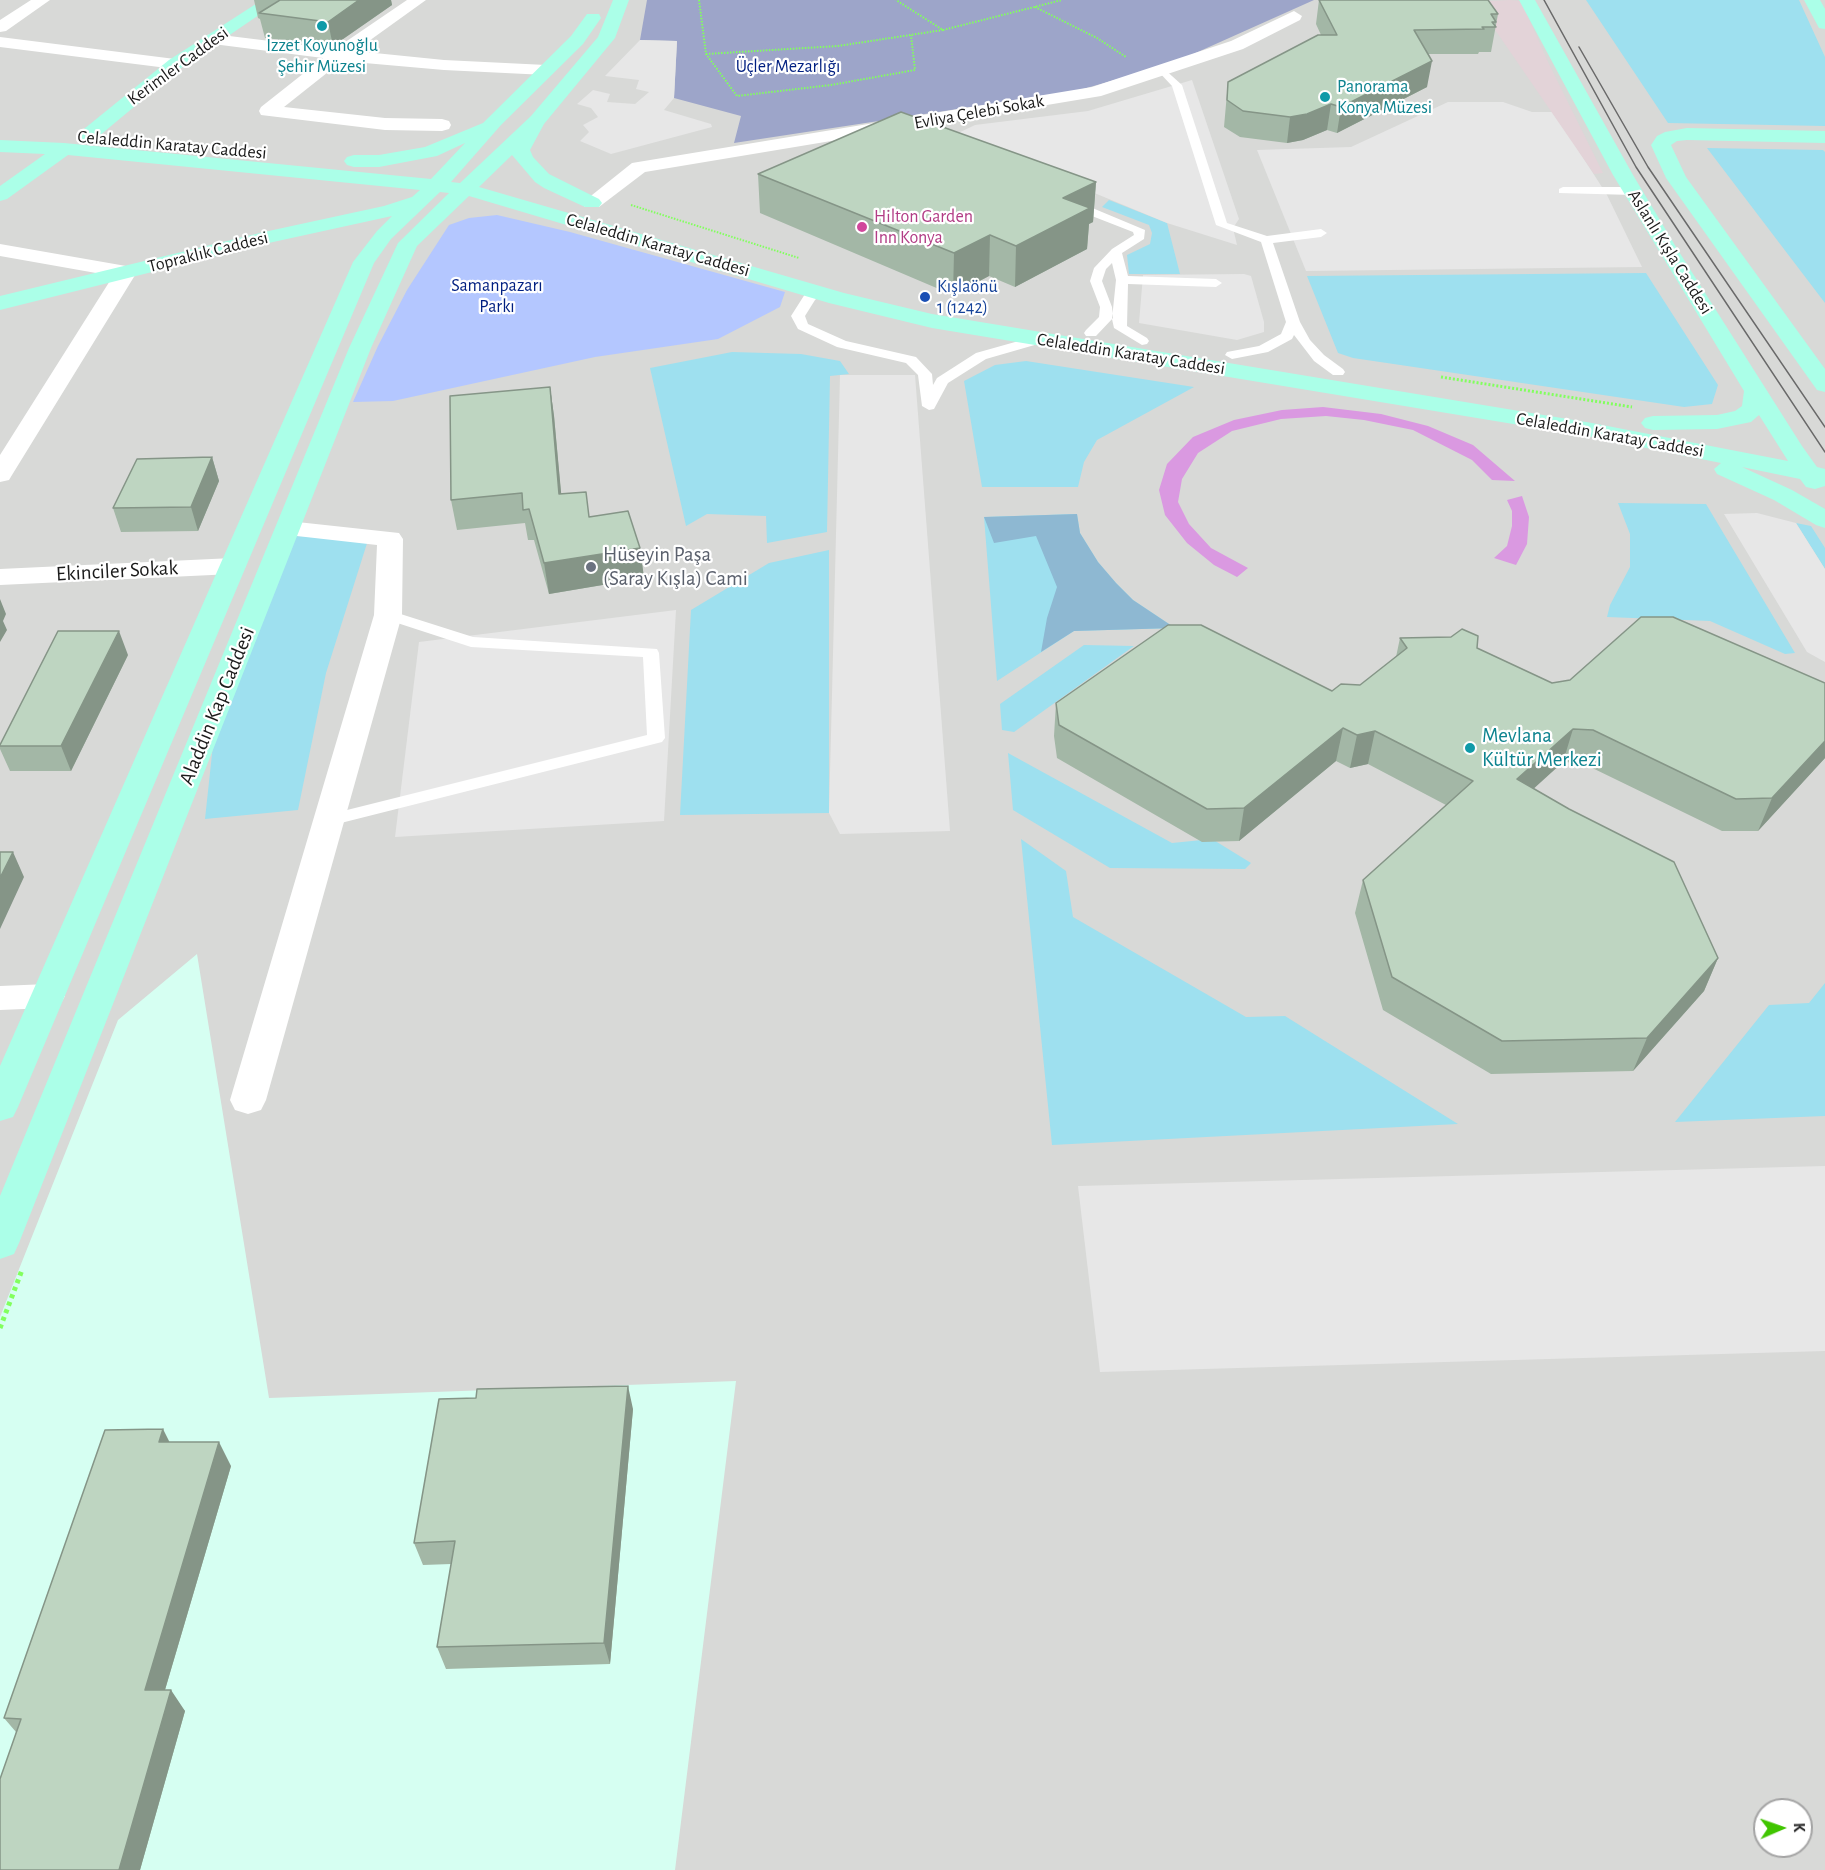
<!DOCTYPE html>
<meta charset="utf-8">
<style>
body{margin:0}
#map{position:relative;width:1825px;height:1870px;overflow:hidden;background:#deeee4;font-family:"Alegreya Sans",sans-serif}
canvas{display:block}
.north{position:absolute;left:1753px;top:1798px;width:60px;height:60px;box-sizing:border-box;background:#fff;border:2px solid #a4a4a4;border-radius:50%;rotate:88deg;font-size:16px;font-weight:700;line-height:24px;text-align:center;color:#1b1b1b}
.north::after{content:'';display:block;margin:auto;width:21px;height:27px;background:#40c500;clip-path:polygon(50% 0,100% 100%,50% 72%,0 100%)}
</style>
<div id="map">
<canvas width="1825" height="1870"></canvas>
<div class="north">K</div>
</div>
<script>
const ctx = document.querySelector('canvas').getContext('2d');
ctx.lineJoin = 'round';
function fillPath(path, color) {
  ctx.fillStyle = color;
  ctx.fill(path, 'evenodd');
}
function toPath(rows) {
  const path = new Path2D();
  for (const r of rows) {
    path.moveTo(r[0], r[1]);
    for (let i = 2; i < r.length; i += 2) path.lineTo(r[i], r[i + 1]);
  }
  return path;
}
function trace(path, color, width, dash) {
  ctx.strokeStyle = color;
  ctx.lineWidth = width;
  ctx.lineCap = dash ? 'butt' : 'round';
  ctx.setLineDash(dash || []);
  ctx.stroke(path);
}
function write(font, color, halo, rows, align = 'center') {
  ctx.font = font + ' "Alegreya Sans",sans-serif';
  ctx.lineWidth = 4.5;
  ctx.setLineDash([]);
  ctx.textBaseline = 'middle';
  ctx.strokeStyle = halo;
  ctx.fillStyle = color;
  for (const [text, x, y, turn = 0] of rows) {
    ctx.save();
    ctx.translate(x, y);
    ctx.rotate((+turn || 0) * Math.PI / 180);
    ctx.textAlign = isNaN(turn) ? turn : align;
    if (halo) ctx.strokeText(text, 0, 0);
    ctx.fillText(text, 0, 0);
    ctx.restore();
  }
}
const residential = toPath([
 [0,0,1825,0,1825,1870,0,1870],
 [1765,1810,1801,1810,1801,1846,1765,1846]
]);
const education = toPath([
 [197,954,269,1398,736,1381,675,1870,0,1870,0,1317,118,1020]
]);
const grass = toPath([
 [1586,0,1799,0,1825,57,1825,126,1668,123],
 [1707,148,1823,150,1825,152,1825,303],
 [1109,200,1167,223,1180,274,1129,274,1127,255,1150,244,1152,233,1149,225,1102,207],
 [1646,273,1718,385,1712,404,1684,407,1353,358,1338,353,1307,276],
 [732,352,801,354,840,361,849,374,830,376,827,532,767,543,766,516,707,514,686,526,650,368],
 [1026,361,1194,387,1097,440,1084,462,1078,487,982,487,964,381,995,365],
 [1618,503,1706,504,1795,653,1785,654,1710,621,1607,617,1610,605,1630,567,1630,534],
 [1077,514,1080,533,1098,562,1116,583,1133,600,1175,628,1074,631,997,681,984,517],
 [1796,523,1811,526,1825,548,1825,569],
 [287,536,369,537,326,673,298,810,205,819,216,717],
 [829,550,829,813,680,815,691,610,769,563],
 [1084,645,1134,646,1014,732,1002,730,1000,704],
 [1008,753,1172,843,1212,839,1251,863,1245,869,1110,868,1013,810],
 [1021,839,1066,871,1073,917,1246,1017,1285,1016,1458,1124,1052,1145],
 [1825,983,1825,1116,1675,1122,1769,1005,1809,1003]
]);
const forest = toPath([
 [1077,514,1080,533,1098,562,1116,583,1133,600,1175,628,1074,631,1041,652,1047,618,1057,587,1036,536,994,543,984,517]
]);
const cemetery = toPath([
 [647,0,1314,0,1171,64,1076,91,734,143,741,116,674,98,677,41,640,40]
]);
const park = toPath([
 [497,215,570,232,785,292,780,307,718,339,595,357,393,401,353,402,378,346,407,290,449,225,469,218]
]);
const parking = toPath([
 [640,40,677,41,674,98,664,110,711,124,712,127,611,154,580,141,589,132,583,125,598,117,591,108,577,104,593,90,610,94,607,102,635,104,649,92,636,89,639,80,605,76],
 [1192,80,1239,219,1233,228,1237,245,1167,223,954,135,975,125,1088,111],
 [1448,102,1503,102,1532,112,1554,112,1607,195,1642,267,1306,271,1257,150,1351,147],
 [1244,274,1251,276,1264,322,1264,332,1237,340,1139,323,1143,275],
 [840,375,915,375,950,831,840,834,829,813],
 [1757,513,1796,523,1825,569,1825,662,1807,652,1724,514],
 [676,610,664,821,395,837,419,642],
 [1825,1166,1825,1351,1100,1372,1078,1186]
]);
const plaza = toPath([
 [1509,0,1521,1,1548,62,1603,173,1594,174,1476,2]
]);
const water = toPath([
 [1323,407,1381,414,1428,426,1473,445,1515,481,1492,480,1472,460,1413,430,1364,420,1326,416,1281,419,1232,431,1198,453,1182,479,1178,502,1189,524,1211,548,1248,568,1237,577,1214,565,1187,543,1165,515,1159,490,1167,464,1193,437,1234,420,1282,410],
 [1522,496,1529,517,1527,544,1516,565,1494,558,1507,546,1512,526,1512,511,1507,500]
]);
const pathFar2 = toPath([
 [699,0,706,54,737,96,831,85,915,70,911,35],
 [1035,7,1097,38,1126,57],
 [943,30,1062,0],
 [706,54,838,46,943,30,896,0],
 [631,205,799,258]
]);
const pathFar1 = toPath([
 [1441,377,1632,407]
]);
const path = toPath([
 [0,1328,22,1270]
]);
const lane = toPath([
 [1162,67,1182,85,1227,223,1267,236,1321,229,1327,233,1321,237,1273,243,1300,322,1310,340,1324,355,1343,369,1345,372,1343,375,1333,375,1314,361,1294,335,1292,339,1268,352,1232,359,1225,355,1227,352,1259,346,1281,334,1286,322,1261,242,1216,225,1172,86,1157,70,1162,67],
 [1563,187,1633,187,1639,191,1633,195,1559,193,1559,189,1563,187],
 [1078,202,1145,230,1144,239,1122,253,1128,276,1216,279,1222,283,1216,287,1128,284,1127,326,1147,338,1149,341,1147,344,1142,345,1114,328,1112,319,1116,280,1112,263,1106,269,1102,281,1112,307,1113,318,1096,336,1086,336,1084,333,1086,330,1099,317,1100,307,1090,281,1094,268,1112,249,1134,235,1133,232,1074,209,1072,206,1078,202],
 [818,288,824,292,815,300,805,316,808,324,846,341,916,357,932,374,933,385,937,378,976,353,1040,335,1047,339,1045,342,986,359,948,383,934,409,929,410,922,406,918,375,906,363,837,347,798,329,791,316,805,294,818,288],
 [388,610,473,637,657,649,659,653,665,738,662,742,329,826,323,824,320,820,323,816,647,735,643,657,471,647,382,618,380,615,382,612,388,610]
]);
const street = toPath([
 [31,0,50,0,6,31,0,32,0,20,31,0],
 [407,0,426,0,355,51,444,60,546,65,552,66,555,70,552,74,546,75,444,70,342,61,284,107,385,118,442,119,449,121,451,125,449,129,442,131,385,130,261,115,259,111,261,107,323,58,213,44,207,43,204,39,207,35,213,34,335,49,407,0],
 [1294,11,1302,16,1300,20,1243,49,1101,96,645,172,599,207,585,207,582,203,632,163,1092,87,1231,41,1294,11],
 [0,37,175,59,181,60,184,64,181,68,175,69,0,47,0,37],
 [0,244,126,266,134,267,137,272,12,475,9,480,0,482,0,455,113,276,0,256,0,244],
 [288,521,399,533,403,539,402,615,266,1100,261,1110,248,1114,235,1110,230,1100,374,615,377,545,279,534,275,529,279,524,288,521],
 [233,558,242,560,246,566,242,572,233,574,0,585,0,569,233,558],
 [48,984,60,987,65,996,60,1005,48,1008,0,1010,0,986,48,984]
]);
const secondary = toPath([
 [262,0,281,0,181,68,93,141,79,141,77,137,79,133,169,60,262,0],
 [613,0,629,0,615,38,544,124,530,150,533,157,549,174,599,199,602,203,599,207,585,207,544,188,535,182,512,155,479,187,844,293,932,314,1592,423,1788,461,1759,415,1751,422,1717,429,1653,430,1645,428,1641,423,1645,418,1653,416,1717,415,1735,411,1742,406,1744,391,1613,175,1519,0,1535,0,1633,175,1676,247,1802,446,1817,467,1825,469,1825,486,1815,489,1806,487,1800,479,1742,467,1792,490,1825,509,1825,528,1816,525,1774,500,1717,474,1714,469,1721,463,1592,437,932,328,829,303,469,196,417,246,371,348,19,1243,14,1254,0,1259,0,1196,349,348,398,243,449,193,440,192,391,239,374,263,18,1107,13,1117,0,1121,0,1066,353,262,377,231,392,216,264,244,0,310,0,296,264,232,384,206,412,197,420,190,68,155,7,199,0,201,0,186,45,154,0,152,0,140,64,143,431,179,465,143,437,156,379,167,354,167,347,165,344,161,347,157,354,155,379,155,425,147,483,123,571,36,587,14,599,14,601,18,583,44,501,125,451,182,460,183,531,116,598,37,613,0],
 [1804,0,1820,0,1825,9,1825,29,1819,28,1804,0],
 [1687,128,1825,131,1825,143,1687,140,1677,141,1671,145,1686,177,1825,369,1825,392,1817,390,1666,178,1651,145,1657,136,1665,132,1687,128]
]);
const tram = toPath([
 [1544,0,1636,167,1825,452],
 [1579,47,1648,167,1825,427]
]);
const wall = toPath([
 [254,0,391,0,392,5,333,46,265,38,260,19,258,18],
 [1319,0,1498,14,1491,52,1479,52,1478,54,1428,54,1427,87,1337,133,1327,130,1303,140,1287,143,1240,137,1224,127,1228,82,1321,35,1316,24],
 [758,174,1096,182,1093,222,1089,224,1087,249,1015,287,989,276,953,295,760,213],
 [550,387,554,416,561,494,590,517,640,548,644,578,549,594,534,540,528,540,525,523,457,530,451,500],
 [212,457,219,481,198,531,121,532,113,508],
 [1400,638,1477,648,1552,683,1825,683,1825,758,1758,831,1722,831,1582,763,1563,762,1533,788,1718,958,1704,991,1633,1071,1491,1074,1383,1010,1355,913,1363,880,1446,805,1368,764,1350,768,1336,761,1239,841,1202,842,1057,758,1054,736,1056,703,1332,691,1360,685,1396,657],
 [128,655,71,771,10,771,0,749,0,745],
 [633,1409,610,1664,446,1669,437,1647,451,1564,423,1565,414,1543],
 [170,1442,231,1466,165,1690,185,1711,140,1870,0,1870,16,1732,4,1718]
]);
const shadedWall = toPath([
 [359,0,391,0,392,5,333,46,328,22],
 [1432,61,1427,87,1337,133,1341,107],
 [1331,104,1327,130,1303,140,1287,143,1290,117],
 [1096,182,1093,222,1089,224,1087,249,1015,287,1016,246,1063,198],
 [990,235,989,276,953,295,954,253],
 [550,387,554,416,564,524,559,494],
 [212,457,219,481,198,531,191,507],
 [640,548,644,578,549,594,544,563],
 [0,599,6,614,3,621,7,630,0,642],
 [119,631,128,655,71,771,61,746],
 [1343,728,1336,761,1239,841,1244,808],
 [1573,729,1563,762,1508,812,1517,779],
 [1375,731,1368,764,1350,768,1357,735],
 [1825,741,1825,758,1758,831,1772,798],
 [13,852,24,877,0,929,0,878],
 [1718,958,1704,991,1633,1071,1647,1038],
 [628,1386,633,1409,610,1664,604,1643],
 [163,1429,175,1453,159,1442],
 [219,1442,231,1466,159,1710,145,1690],
 [171,1690,185,1711,140,1870,119,1870]
]);
const building = toPath([
 [280,0,359,0,328,22,259,13,280,0],
 [1319,0,1488,0,1498,14,1491,14,1496,22,1492,22,1496,27,1482,27,1484,29,1414,30,1432,61,1341,107,1331,104,1307,114,1290,117,1243,111,1227,100,1228,82,1318,35,1337,35,1319,0],
 [901,112,1096,182,1063,198,1090,208,1016,246,990,235,954,253,758,174,901,112],
 [550,387,559,494,586,492,589,517,628,511,640,548,544,563,529,509,523,510,522,493,451,500,450,396,550,387],
 [212,457,191,507,113,508,137,459,212,457],
 [1641,617,1673,617,1825,683,1825,741,1772,798,1736,799,1593,730,1573,729,1517,779,1569,809,1674,862,1718,958,1647,1038,1502,1041,1392,977,1363,880,1473,781,1375,731,1357,735,1343,728,1244,808,1207,809,1059,725,1056,703,1168,625,1201,625,1332,691,1341,684,1360,685,1407,648,1400,638,1451,637,1462,629,1478,636,1477,648,1552,683,1570,680,1641,617],
 [58,631,119,631,61,746,0,746,0,745,58,631],
 [0,852,13,852,0,878,0,852],
 [628,1386,604,1643,437,1647,455,1541,414,1543,439,1399,476,1398,477,1389,628,1386],
 [163,1429,159,1442,219,1442,145,1690,171,1690,119,1870,0,1870,0,1779,21,1719,4,1718,105,1430,163,1429]
]);
const markers = [
 [322,26,6,"#0f9aa8"],
 [1325,97,6,"#0f9aa8"],
 [862,227,6,"#d1479c"],
 [925,297,6,"#1a4fb4"],
 [591,567,6,"#6b7280"],
 [1470,748,6,"#0f9aa8"]
];
const farCulturenames = [
 ["İzzet Koyunoğlu",322,46],
 ["Şehir Müzesi",322,67],
 ["Panorama",1337,87,"left"],
 ["Konya Müzesi",1337,108,"left"]
];
const farStreetnames = [
 ["Kerimler Caddesi",178,66,-36],
 ["Evliya Çelebi Sokak",979,112,-10],
 ["Celaleddin Karatay Caddesi",172,145,5],
 ["Celaleddin Karatay Caddesi",658,245,16],
 ["Topraklık Caddesi",208,252,-14],
 ["Aslanlı Kışla Caddesi",1670,252,58],
 ["Celaleddin Karatay Caddesi",1131,354,9],
 ["Celaleddin Karatay Caddesi",1610,435,10]
];
const farParknames = [
 ["Üçler Mezarlığı",788,67],
 ["Samanpazarı",497,286],
 ["Parkı",497,307]
];
const farHotelnames = [
 ["Hilton Garden",874,217],
 ["Inn Konya",874,238]
];
const farTransitnames = [
 ["Kışlaönü",937,287],
 ["1 (1242)",937,308]
];
const worshipNames = [
 ["Hüseyin Paşa",603,555],
 ["(Saray Kışla) Cami",603,579]
];
const streetNames = [
 ["Ekinciler Sokak",117,571,-3],
 ["Aladdin Kap Caddesi",217,706,-68]
];
const cultureNames = [
 ["Mevlana",1482,736],
 ["Kültür Merkezi",1482,760]
];
fillPath(residential, '#d8d9d7');
fillPath(education, '#d6fff2');
fillPath(grass, '#9ee0ef');
fillPath(forest, '#8eb8d2');
fillPath(cemetery, '#9da5c9');
fillPath(park, '#b4c7ff');
fillPath(parking, '#e7e7e7');
fillPath(plaza, '#e3d3d8');
fillPath(water, '#da99e1');
trace(pathFar2, '#82ff5e', 2, [1.5, 1.5]);
trace(pathFar1, '#82ff5e', 3, [2, 2]);
trace(path, '#82ff5e', 5, [4, 4]);
fillPath(lane, '#fff');
fillPath(street, '#fff');
fillPath(secondary, '#abffe8');
trace(tram, '#696969', 1.5);
fillPath(wall, '#a3b7a6');
fillPath(shadedWall, '#859587');
fillPath(building, '#bed5c1');
trace(building, '#859587', 1.5);
for (const [x, y, r, color] of markers) {
  const dot = new Path2D();
  dot.arc(x, y, r, 0, 2 * Math.PI);
  ctx.fillStyle = color;
  ctx.fill(dot);
  trace(dot, '#fff', 2);
}
write('18px', '#0d838f', '#fff', farCulturenames);
write('18px', '#1b1b1b', '#fff', farStreetnames);
write('18px', '#001f81', '#fff', farParknames);
write('18px', '#b23c85', '#fff', farHotelnames, 'left');
write('18px', '#164399', '#fff', farTransitnames, 'left');
write('21px', '#5b616d', '#fff', worshipNames, 'left');
write('21px', '#1b1b1b', '#fff', streetNames);
write('21px', '#0d838f', '#fff', cultureNames, 'left');
</script>
